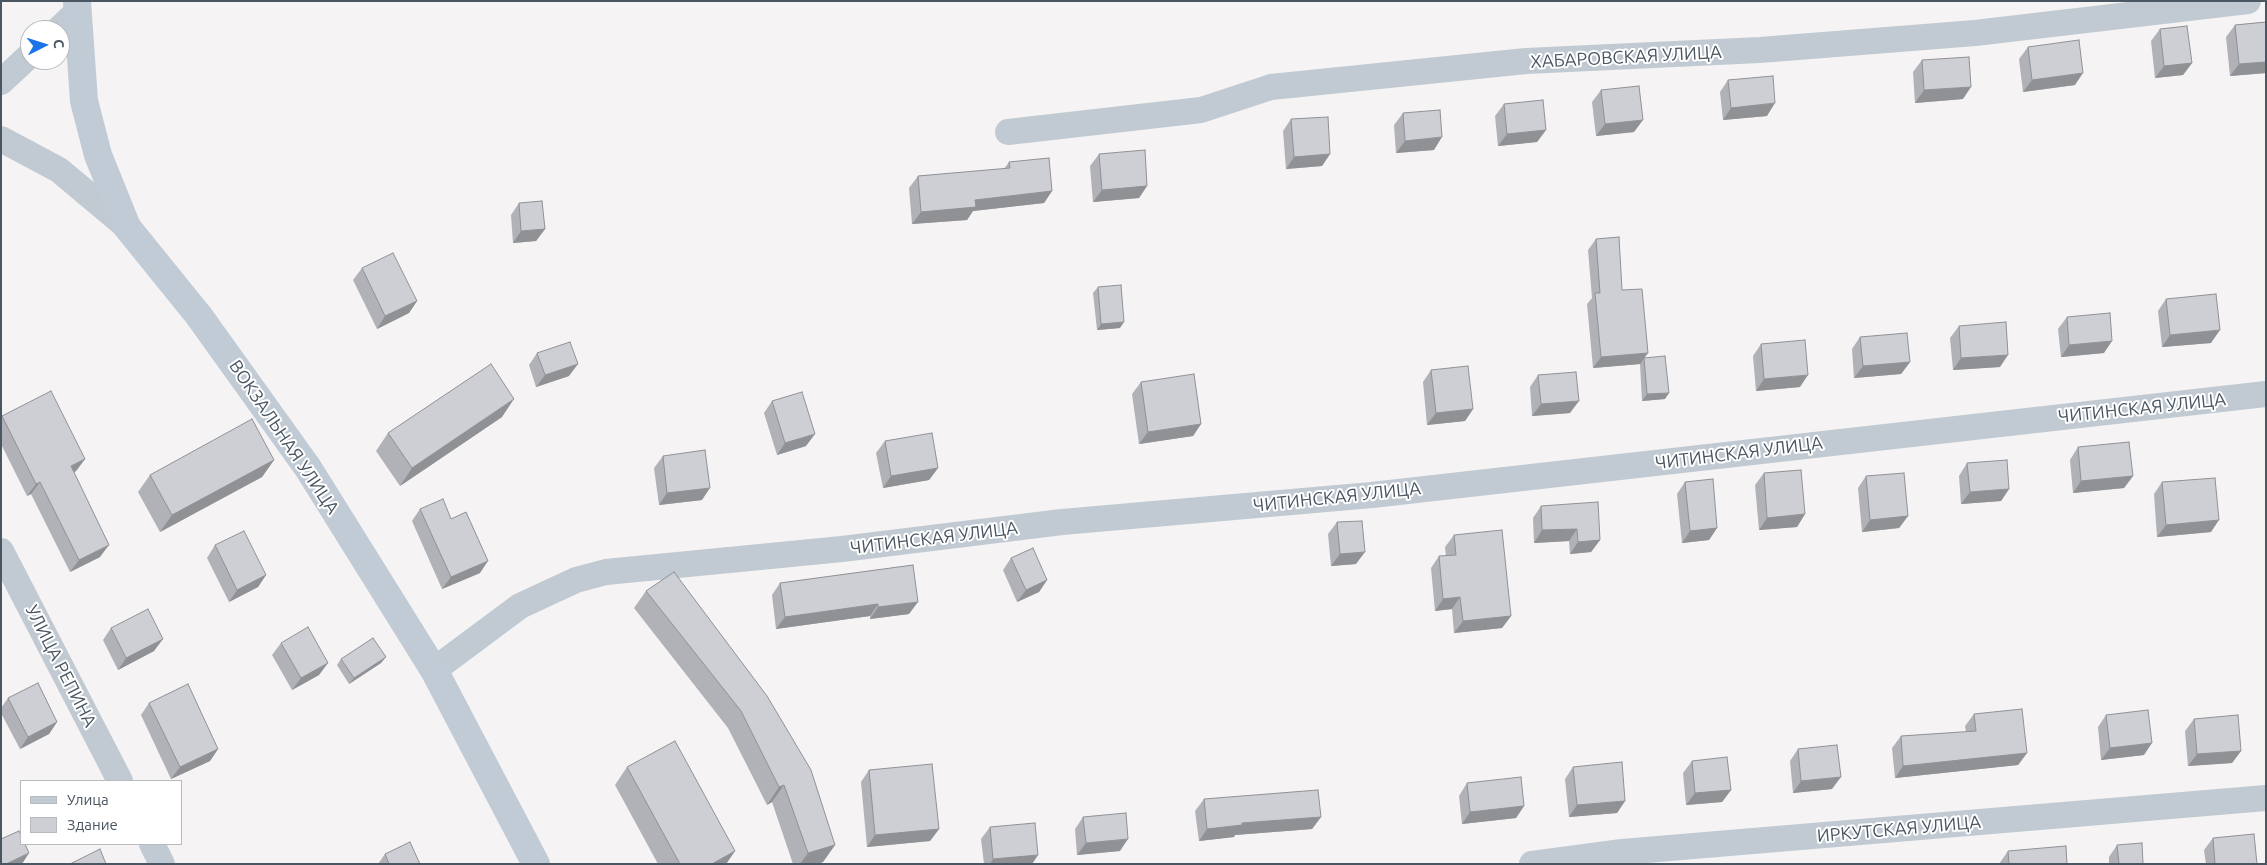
<!DOCTYPE html>
<meta charset="utf-8">
<style>
body{margin:0}
#map{position:relative;width:2267px;height:865px;overflow:hidden;background:#f5f3f3;font-family:Ubuntu,sans-serif}
canvas{display:block}
.frame{position:absolute;inset:0;border:2px solid #4a5661;pointer-events:none}
.legend{position:absolute;left:20px;top:780px;width:162px;height:65px;box-sizing:border-box;background:#fff;border:1px solid #b7bbc0;margin:0;padding:6px 9px;list-style:none;font-size:15px;color:#4a5661}
.legend li{display:flex;align-items:center;gap:10px;height:25px}
.legend b{width:25px;border:1px solid #b7bbc0}
.north{position:absolute;left:20px;top:20px;width:50px;height:50px;box-sizing:border-box;background:#fff;border:1px solid #b7bbc0;border-radius:50%;rotate:85deg;font-size:14px;font-weight:700;line-height:20px;text-align:center;color:#4a5661}
.north::after{content:'';display:block;margin:auto;width:18px;height:22px;background:#1a73e8;clip-path:polygon(50% 0,100% 100%,50% 72%,0 100%)}
</style>
<div id="map">
<canvas width="2267" height="865"></canvas>
<div class="frame"></div>
<ul class="legend">
<li><b style="height:6px;background:#c1cbd6"></b>Улица</li>
<li><b style="height:14px;background:#cdcfd5"></b>Здание</li>
</ul>
<div class="north">С</div>
</div>
<script>
const ctx = document.querySelector('canvas').getContext('2d');
ctx.lineJoin = 'round';
function toPath(rows) {
  const path = new Path2D();
  for (const r of rows) {
    path.moveTo(r[0], r[1]);
    for (let i = 2; i < r.length; i += 2) path.lineTo(r[i], r[i + 1]);
  }
  return path;
}
function trace(path, color, width, dash) {
  ctx.strokeStyle = color;
  ctx.lineWidth = width;
  ctx.lineCap = dash ? 'butt' : 'round';
  ctx.setLineDash(dash || []);
  ctx.stroke(path);
}
function fillPath(path, color) {
  ctx.fillStyle = color;
  ctx.fill(path, 'evenodd');
}
function write(font, color, halo, rows, align = 'center') {
  ctx.font = font + ' Ubuntu,sans-serif';
  ctx.lineWidth = 4;
  ctx.setLineDash([]);
  ctx.textBaseline = 'middle';
  ctx.strokeStyle = halo;
  ctx.fillStyle = color;
  for (const [text, x, y, turn = 0] of rows) {
    ctx.save();
    ctx.translate(x, y);
    ctx.rotate((+turn || 0) * Math.PI / 180);
    ctx.textAlign = isNaN(turn) ? turn : align;
    if (halo) ctx.strokeText(text, 0, 0);
    ctx.fillText(text, 0, 0);
    ctx.restore();
  }
}
const minor = toPath([
 [58,30,78,11],
 [1,82,30,55],
 [1008,132,1201,110,1271,87,1526,61,1760,50,1975,33,2248,1],
 [1,139,59,170,127,227],
 [1,551,120,781],
 [434,670,520,606,576,580,606,572,842,549,1062,522,1372,495,2266,394],
 [152,844,162,864],
 [1532,864,1622,852,2266,798]
]);
const secondary = toPath([
 [77,1,84,101,98,155,127,227,199,316,308,468,434,670,536,864]
]);
const wall = toPath([
 [2266,22,2266,73,2230,76,2226,37,2235,25],
 [2160,29,2192,63,2183,75,2155,78,2151,41],
 [2028,47,2075,85,2023,92,2019,59],
 [1922,60,1963,99,1915,103,1913,72],
 [1728,80,1767,116,1723,120,1720,92],
 [1601,90,1634,132,1596,136,1592,102],
 [1504,104,1546,130,1537,142,1498,146,1495,116],
 [1403,113,1434,150,1396,153,1394,125],
 [1291,119,1330,154,1322,166,1286,169,1283,131],
 [1099,154,1147,186,1139,198,1093,202,1090,166],
 [1009,162,1052,191,1044,203,973,211,967,220,912,224,909,188,918,176,1004,169],
 [519,203,545,229,536,241,513,243,511,215],
 [1596,239,1622,290,1648,353,1644,358,1665,399,1642,401,1640,364,1593,368,1587,304,1592,298,1588,250],
 [362,268,417,301,409,313,377,329,353,280],
 [1098,287,1120,328,1097,330,1093,293],
 [2166,299,2211,343,2162,347,2158,311],
 [2067,317,2104,353,2061,357,2058,329],
 [1959,326,2000,367,1953,370,1950,338],
 [1860,337,1910,362,1901,374,1854,378,1852,349],
 [1761,344,1800,387,1756,391,1753,356],
 [537,353,569,376,536,387,529,365],
 [1431,370,1473,409,1465,421,1427,425,1423,382],
 [1538,375,1570,413,1532,416,1530,387],
 [1141,382,1201,424,1193,436,1139,444,1132,394],
 [772,401,806,446,777,455,764,413],
 [2,416,85,459,76,471,74,473,100,557,70,572,31,494,27,496,1,444],
 [502,417,400,486,376,451,388,433],
 [885,441,938,468,929,480,883,488,876,453],
 [2078,447,2133,476,2124,488,2073,493,2070,460],
 [663,456,702,500,659,505,654,468],
 [274,460,262,477,160,532,138,492,150,475],
 [1967,463,2009,489,2001,501,1961,504,1959,476],
 [1764,473,1805,514,1797,527,1759,530,1755,485],
 [1866,476,1908,516,1899,528,1862,532,1858,488],
 [1685,482,1717,528,1709,540,1682,543,1677,494],
 [2162,482,2211,532,2157,537,2154,494],
 [1541,506,1600,540,1591,552,1570,554,1569,541,1534,543,1533,518],
 [420,509,451,519,480,573,442,589,412,521],
 [1337,522,1356,564,1331,566,1328,534],
 [1454,535,1511,616,1502,628,1454,633,1452,609,1435,611,1431,568,1439,556,1446,556,1445,547],
 [215,545,266,575,258,587,229,602,207,558],
 [1011,558,1047,580,1039,592,1017,602,1003,570],
 [913,565,909,614,870,619,870,616,776,629,772,595,780,583],
 [674,572,835,845,823,862,818,864,793,864,772,802,767,805,728,728,634,608,646,591],
 [111,628,154,651,118,670,103,640],
 [281,643,319,675,292,690,272,655],
 [341,659,381,663,349,684,337,665],
 [8,698,57,722,49,734,20,749,1,713,1,708],
 [149,703,218,749,210,761,171,779,141,715],
 [1974,714,2027,753,2018,765,1895,778,1892,748,1901,736,1966,732,1965,726],
 [2106,715,2144,755,2101,760,2098,727],
 [2194,719,2241,751,2232,763,2188,766,2185,731],
 [1798,749,1832,789,1793,793,1790,761],
 [1692,761,1731,790,1722,802,1686,805,1683,773],
 [627,767,735,851,726,864,658,864,615,785],
 [1573,767,1625,801,1617,813,1569,817,1565,779],
 [869,770,939,829,930,841,867,847,861,782],
 [1467,783,1524,806,1516,818,1462,824,1459,796],
 [1204,799,1321,817,1312,829,1235,835,1234,837,1199,841,1195,811],
 [1083,817,1120,851,1077,855,1075,829],
 [990,827,1038,855,1032,864,984,864,981,839],
 [2213,838,2257,864,2206,864,2204,850],
 [2117,845,2143,864,2109,864,2109,857],
 [2008,851,2067,864,1999,864],
 [385,854,420,864,378,864]
]);
const shadedWall = toPath([
 [2266,62,2266,73,2230,76,2239,64],
 [2192,63,2183,75,2155,78,2164,66],
 [2083,73,2075,85,2023,92,2032,80],
 [1971,87,1963,99,1915,103,1924,90],
 [1775,103,1767,116,1723,120,1731,108],
 [1643,120,1634,132,1596,136,1605,124],
 [1546,130,1537,142,1498,146,1507,134],
 [1442,137,1434,150,1396,153,1405,141],
 [1330,154,1322,166,1286,169,1294,157],
 [1147,186,1139,198,1093,202,1102,190],
 [1052,191,1044,203,973,211,967,220,912,224,921,212,975,200],
 [545,229,536,241,513,243,521,231],
 [417,301,409,313,377,329,385,316],
 [1124,322,1120,328,1097,330,1101,324],
 [2220,330,2211,343,2162,347,2170,335],
 [2112,341,2104,353,2061,357,2069,345],
 [1648,353,1640,364,1593,368,1601,357],
 [2008,355,2000,367,1953,370,1961,358],
 [1910,362,1901,374,1854,378,1863,366],
 [578,364,569,376,536,387,545,375],
 [1808,375,1800,387,1756,391,1764,379],
 [1669,393,1665,399,1642,401,1647,394],
 [514,399,502,417,400,486,412,468],
 [1579,401,1570,413,1532,416,1541,404],
 [1473,409,1465,421,1427,425,1436,413],
 [1201,424,1193,436,1139,444,1148,432],
 [815,434,806,446,777,455,785,443],
 [85,459,76,471,62,478,71,466],
 [274,460,262,477,160,532,172,515],
 [938,468,929,480,883,488,891,476],
 [2133,476,2124,488,2073,493,2081,481],
 [40,482,31,494,27,496,36,484],
 [710,488,702,500,659,505,667,493],
 [2009,489,2001,501,1961,504,1970,492],
 [1805,514,1797,527,1759,530,1767,518],
 [1908,516,1899,528,1862,532,1870,520],
 [2219,520,2211,532,2157,537,2166,525],
 [1717,528,1709,540,1682,543,1690,531],
 [1577,529,1569,541,1534,543,1542,530],
 [1600,540,1591,552,1570,554,1578,542],
 [109,545,100,557,70,572,79,560],
 [1365,552,1356,564,1331,566,1340,554],
 [488,561,480,573,442,589,451,577],
 [266,575,258,587,229,602,237,590],
 [1047,580,1039,592,1017,602,1026,590],
 [1460,597,1452,609,1435,611,1443,599],
 [918,602,909,614,870,619,878,607],
 [878,604,870,616,776,629,785,617],
 [1511,616,1502,628,1454,633,1463,621],
 [163,639,154,651,118,670,126,658],
 [386,657,381,663,349,684,354,678],
 [328,663,319,675,292,690,301,678],
 [57,722,49,734,20,749,28,737],
 [2152,743,2144,755,2101,760,2110,748],
 [218,749,210,761,171,779,180,767],
 [2241,751,2232,763,2188,766,2197,754],
 [2027,753,2018,765,1895,778,1903,766],
 [1841,777,1832,789,1793,793,1801,781],
 [784,785,772,802,767,805,779,787],
 [1731,790,1722,802,1686,805,1695,793],
 [1625,801,1617,813,1569,817,1577,805],
 [1524,806,1516,818,1462,824,1470,812],
 [1321,817,1312,829,1235,835,1234,837,1199,841,1207,829,1242,823],
 [939,829,930,841,867,847,875,835],
 [1128,839,1120,851,1077,855,1086,843],
 [835,845,823,862,818,864,800,864,808,853],
 [735,851,726,864,712,864],
 [29,853,22,864,6,864],
 [1038,855,1032,864,990,864,993,859]
]);
const building = toPath([
 [2266,22,2266,62,2239,64,2235,25,2266,22],
 [2187,26,2192,63,2164,66,2160,29,2187,26],
 [2079,40,2083,73,2032,80,2028,47,2079,40],
 [1969,57,1971,87,1924,90,1922,60,1969,57],
 [1773,76,1775,103,1731,108,1728,80,1773,76],
 [1639,86,1643,120,1605,124,1601,90,1639,86],
 [1543,100,1546,130,1507,134,1504,104,1543,100],
 [1440,110,1442,137,1405,141,1403,113,1440,110],
 [1328,117,1330,154,1294,157,1291,119,1328,117],
 [1145,150,1147,186,1102,190,1099,154,1145,150],
 [1049,158,1052,191,975,200,976,207,921,212,918,176,1010,168,1009,162,1049,158],
 [542,201,545,229,521,231,519,203,542,201],
 [1619,237,1622,290,1642,289,1648,353,1601,357,1595,293,1600,293,1596,239,1619,237],
 [393,253,417,301,385,316,362,268,393,253],
 [1121,285,1124,322,1101,324,1098,287,1121,285],
 [2216,294,2220,330,2170,335,2166,299,2216,294],
 [2110,313,2112,341,2069,345,2067,317,2110,313],
 [2006,322,2008,355,1961,358,1959,326,2006,322],
 [1907,333,1910,362,1863,366,1860,337,1907,333],
 [1805,340,1808,375,1764,379,1761,344,1805,340],
 [570,342,578,364,545,375,537,353,570,342],
 [1665,356,1669,393,1647,394,1644,358,1665,356],
 [491,364,514,399,412,468,388,433,491,364],
 [1468,366,1473,409,1436,413,1431,370,1468,366],
 [1576,372,1579,401,1541,404,1538,375,1576,372],
 [1194,374,1201,424,1148,432,1141,382,1194,374],
 [51,391,85,459,71,466,109,545,79,560,40,482,36,484,2,416,51,391],
 [802,392,815,434,785,443,772,401,802,392],
 [252,419,274,460,172,515,150,475,252,419],
 [932,433,938,468,891,476,885,441,932,433],
 [2129,442,2133,476,2081,481,2078,447,2129,442],
 [705,450,710,488,667,493,663,456,705,450],
 [2007,460,2009,489,1970,492,1967,463,2007,460],
 [1801,470,1805,514,1767,518,1764,473,1801,470],
 [1904,473,1908,516,1870,520,1866,476,1904,473],
 [2215,478,2219,520,2166,525,2162,482,2215,478],
 [1713,479,1717,528,1690,531,1685,482,1713,479],
 [443,499,451,519,466,512,488,561,451,577,420,509,443,499],
 [1598,502,1600,540,1578,542,1577,529,1542,530,1541,506,1598,502],
 [1362,521,1365,552,1340,554,1337,522,1362,521],
 [1502,530,1511,616,1463,621,1460,597,1443,599,1439,556,1456,555,1454,535,1502,530],
 [244,531,266,575,237,590,215,545,244,531],
 [1033,548,1047,580,1026,590,1011,558,1033,548],
 [913,565,918,602,878,607,878,604,785,617,780,583,913,565],
 [674,572,767,696,811,770,835,845,808,853,784,785,779,787,741,711,646,591,674,572],
 [148,609,163,639,126,658,111,628,148,609],
 [308,627,328,663,301,678,281,643,308,627],
 [373,638,386,657,354,678,341,659,373,638],
 [38,683,57,722,28,737,8,698,38,683],
 [188,684,218,749,180,767,149,703,188,684],
 [2022,709,2027,753,1903,766,1901,736,1976,731,1974,714,2022,709],
 [2148,710,2152,743,2110,748,2106,715,2148,710],
 [2238,715,2241,751,2197,754,2194,719,2238,715],
 [675,741,735,851,712,864,680,864,627,767,675,741],
 [1837,745,1841,777,1801,781,1798,749,1837,745],
 [1727,757,1731,790,1695,793,1692,761,1727,757],
 [1622,762,1625,801,1577,805,1573,767,1622,762],
 [932,764,939,829,875,835,869,770,932,764],
 [1521,777,1524,806,1470,812,1467,783,1521,777],
 [1318,790,1321,817,1242,823,1242,825,1207,829,1204,799,1318,790],
 [1126,813,1128,839,1086,843,1083,817,1126,813],
 [1035,823,1038,855,993,859,990,827,1035,823],
 [19,831,21,835,21,844,25,844,29,853,6,864,1,864,1,839,19,831],
 [2254,834,2257,864,2215,864,2213,838,2254,834],
 [410,842,420,864,389,864,385,854,410,842],
 [2142,843,2143,864,2119,864,2117,845,2142,843],
 [2066,846,2067,864,2009,864,2008,851,2066,846],
 [100,849,106,864,70,864,100,849]
]);
const streetNames = [
 ["ХАБАРОВСКАЯ УЛИЦА",1626,57,-3],
 ["ЧИТИНСКАЯ УЛИЦА",2142,408,-6],
 ["ВОКЗАЛЬНАЯ УЛИЦА",284,437,56],
 ["ЧИТИНСКАЯ УЛИЦА",1739,453,-7],
 ["ЧИТИНСКАЯ УЛИЦА",1337,497,-6],
 ["ЧИТИНСКАЯ УЛИЦА",934,538,-7],
 ["УЛИЦА РЕПИНА",61,666,63],
 ["ИРКУТСКАЯ УЛИЦА",1899,829,-5]
];
trace(minor, '#c1cad2', 26);
trace(secondary, '#c1cbd6', 28);
fillPath(wall, '#b0b2b7');
fillPath(shadedWall, '#909195');
fillPath(building, '#cdcfd5');
trace(building, '#909195', 1);
write('18px', '#4a5661', '#fff', streetNames);
</script>
